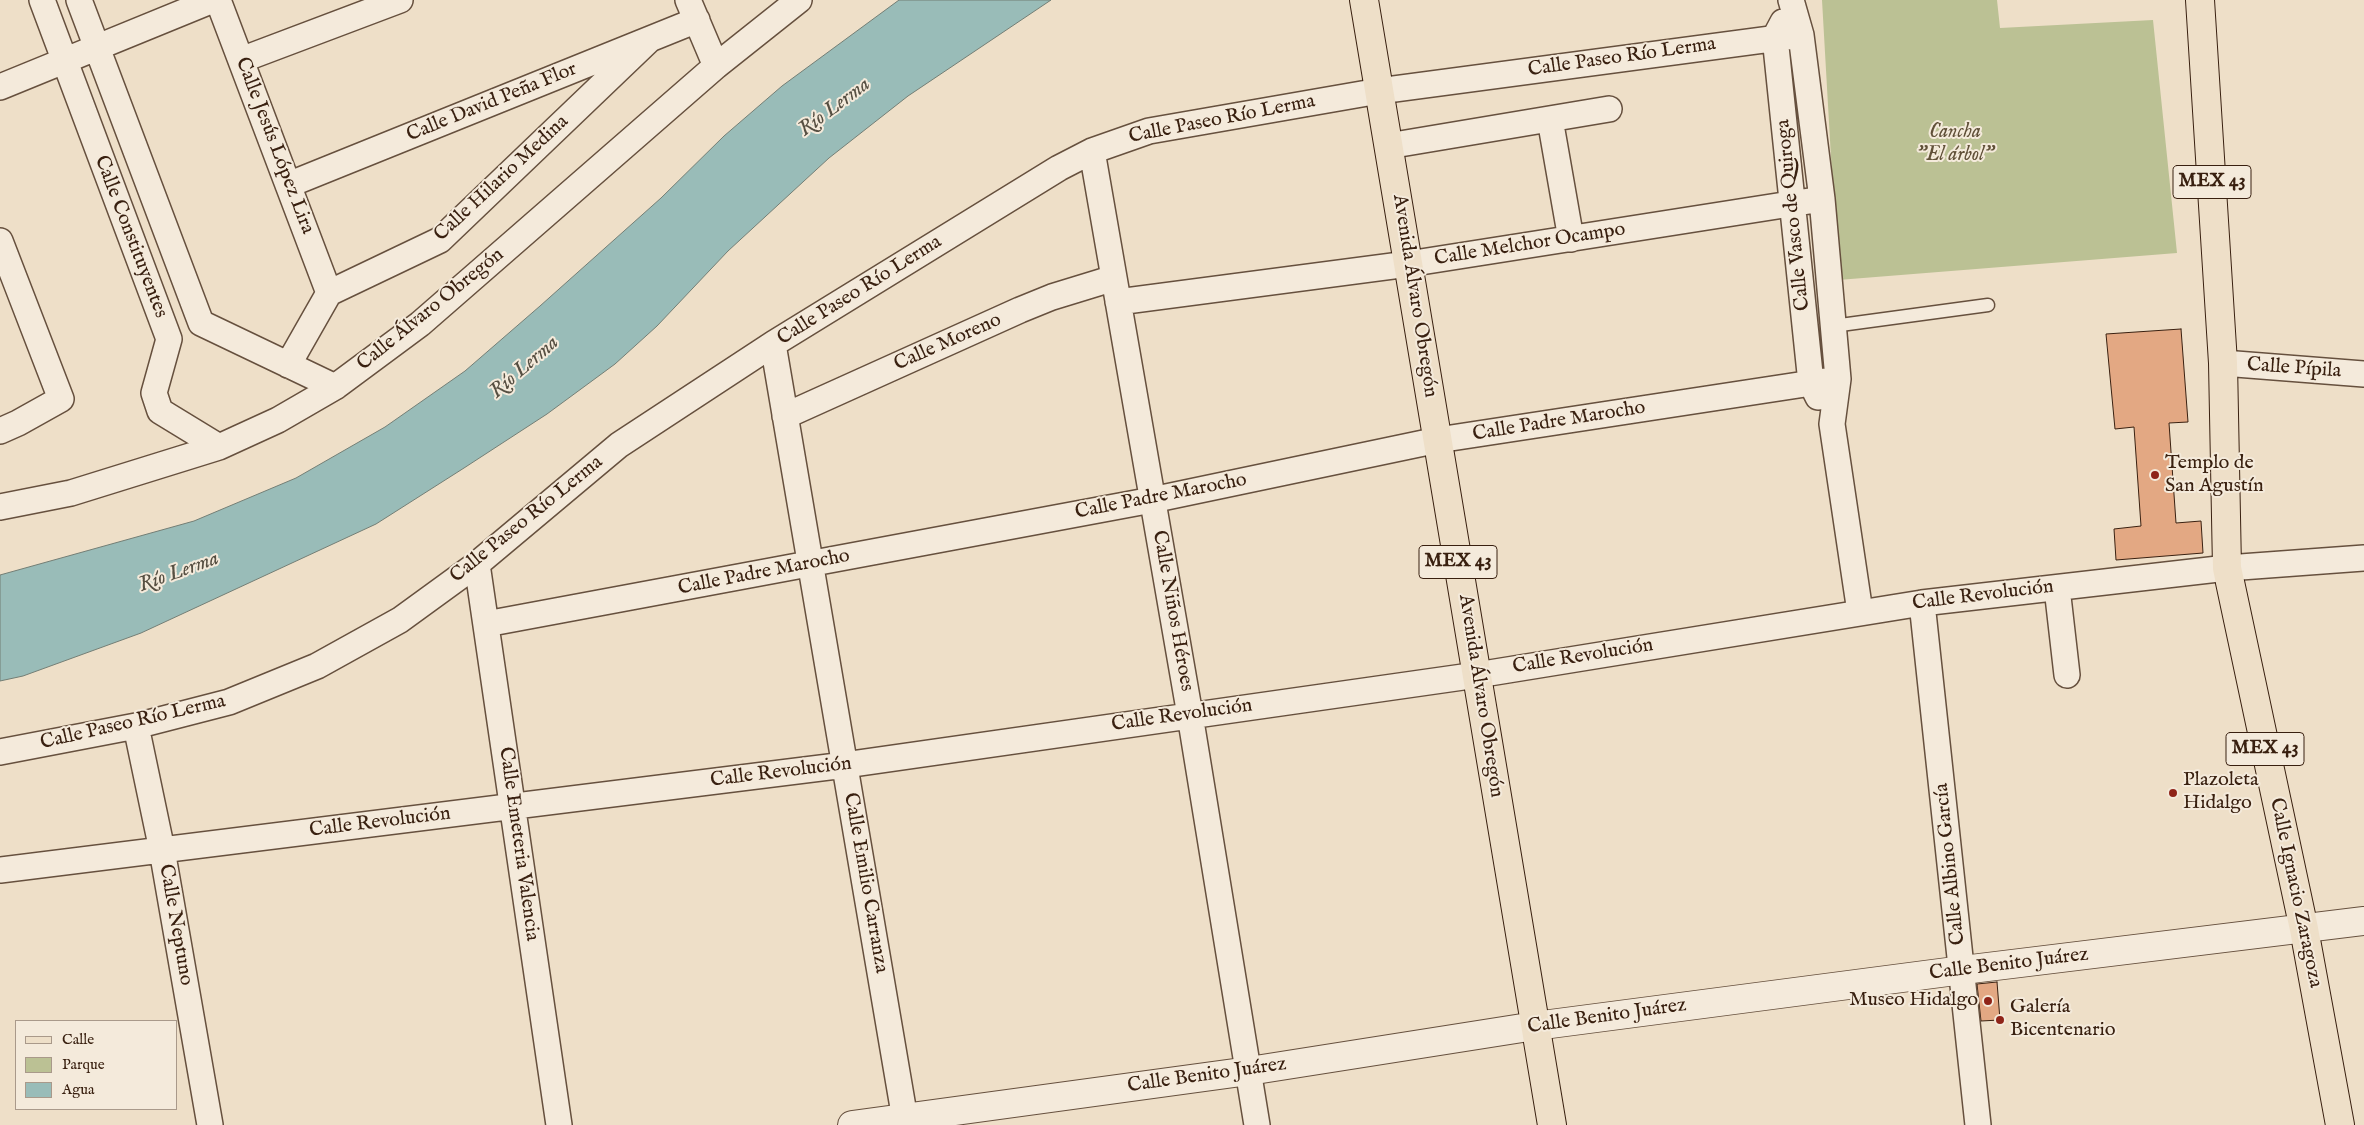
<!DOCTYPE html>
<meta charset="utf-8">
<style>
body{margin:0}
#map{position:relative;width:2364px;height:1125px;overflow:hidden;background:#eedfc8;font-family:"IM FELL English",serif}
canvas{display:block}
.legend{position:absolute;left:15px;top:1020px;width:162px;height:90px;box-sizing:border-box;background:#f4eadb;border:1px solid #a9998a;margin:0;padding:6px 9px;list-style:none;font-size:15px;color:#392010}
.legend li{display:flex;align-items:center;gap:10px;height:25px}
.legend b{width:25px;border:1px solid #a9998a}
</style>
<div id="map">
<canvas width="2364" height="1125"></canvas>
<ul class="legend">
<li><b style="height:6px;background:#eedfc8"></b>Calle</li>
<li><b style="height:14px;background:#bbc194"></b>Parque</li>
<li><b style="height:14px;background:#99bcb8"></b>Agua</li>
</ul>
</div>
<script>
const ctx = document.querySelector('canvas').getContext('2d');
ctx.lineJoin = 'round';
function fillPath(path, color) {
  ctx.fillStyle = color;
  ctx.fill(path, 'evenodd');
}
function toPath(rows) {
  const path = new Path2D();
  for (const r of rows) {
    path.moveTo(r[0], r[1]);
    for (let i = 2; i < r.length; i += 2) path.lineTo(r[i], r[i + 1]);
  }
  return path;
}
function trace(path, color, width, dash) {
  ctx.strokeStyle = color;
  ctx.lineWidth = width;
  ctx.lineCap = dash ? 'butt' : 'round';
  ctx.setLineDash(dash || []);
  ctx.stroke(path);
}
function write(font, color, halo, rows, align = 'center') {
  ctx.font = font + ' "IM FELL English",serif';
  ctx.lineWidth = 4;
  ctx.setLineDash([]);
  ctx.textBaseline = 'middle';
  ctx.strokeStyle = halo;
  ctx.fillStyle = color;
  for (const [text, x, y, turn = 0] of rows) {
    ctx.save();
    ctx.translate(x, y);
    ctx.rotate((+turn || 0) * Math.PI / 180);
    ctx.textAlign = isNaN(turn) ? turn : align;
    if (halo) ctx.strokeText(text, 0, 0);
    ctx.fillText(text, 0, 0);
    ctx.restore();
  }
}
const green = toPath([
 [1822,0,1997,0,2000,28,2153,20,2177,253,1838,280]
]);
const water = toPath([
 [899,0,1051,0,908,96,829,158,728,251,657,326,615,364,547,414,464,468,376,524,141,633,23,676,0,681,0,575,194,521,296,478,385,427,465,371,540,306,661,198,724,136,782,86,899,0]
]);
const building = toPath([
 [2181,329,2188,422,2169,423,2176,523,2201,521,2203,553,2116,560,2114,529,2141,526,2134,427,2115,429,2106,334,2181,329],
 [1997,982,2000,1020,1981,1021,1977,984,1997,982]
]);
const service = toPath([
 [1833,326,1988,305]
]);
const minor = toPath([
 [42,0,169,339,154,393,160,411,219,447],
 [79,0,201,323,335,387],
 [218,0,329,293],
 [688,0,716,66],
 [1791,0,1801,35,1822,199,1838,379,1832,424,1860,612],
 [1783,22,1775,37,1811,383,1818,397],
 [241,60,400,0],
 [0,87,213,0],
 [1550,119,1571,239],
 [1388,146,1609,109],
 [1092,151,1190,715,1257,1125],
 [288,185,697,20],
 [0,241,61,399,18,423,0,431],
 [1118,302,1408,264,1822,199],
 [773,344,906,1125],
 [2223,363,2364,374],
 [288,365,329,293,440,240,649,40],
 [785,416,1020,310,1052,297,1114,278],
 [0,507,71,493,219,447,278,420,335,387,420,324,716,66,799,0],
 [477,564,559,1125],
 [2057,588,2067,675],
 [1922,603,1978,1125],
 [486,624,1152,500,1438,440,1838,379],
 [136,726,162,850,210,1125],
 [0,752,136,726,229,702,317,666,400,620,477,564,619,445,773,344,1059,168,1092,151,1149,131,1379,91,1801,35],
 [0,870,845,765,1477,675,1922,603,2227,568,2364,558]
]);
const tertiary = toPath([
 [852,1125,1249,1071,1535,1026,1963,970,2364,921]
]);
const primary = toPath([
 [1364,0,1552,1125],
 [2200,0,2223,363,2227,568,2304,929,2340,1125]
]);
const markers = [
 [2155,475,5,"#8f2418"],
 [2173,793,5,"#8f2418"],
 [1988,1001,5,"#8f2418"],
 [2000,1020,5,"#8f2418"]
];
const shields = [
 [2212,182,78],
 [1458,562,78],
 [2265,749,78]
];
const shieldNames = [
 ["MEX 43",2212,182],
 ["MEX 43",1458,562],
 ["MEX 43",2265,749]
];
const streetNames = [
 ["Calle Paseo Río Lerma",1622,58,-8],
 ["Calle David Peña Flor",492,103,-22],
 ["Calle Paseo Río Lerma",1222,120,-11],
 ["Calle Jesús López Lira",274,146,69],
 ["Calle Hilario Medina",502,179,-43],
 ["Calle Vasco de Quiroga",1794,215,-96],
 ["Calle Constituyentes",130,237,69],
 ["Calle Melchor Ocampo",1530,245,-9],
 ["Calle Paseo Río Lerma",860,291,-32],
 ["Avenida Álvaro Obregón",1414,296,81],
 ["Calle Álvaro Obregón",431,310,-39],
 ["Calle Moreno",948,343,-24],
 ["Calle Pípila",2294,369,4],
 ["Calle Padre Marocho",1559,422,-9],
 ["Calle Padre Marocho",1161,497,-11],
 ["Calle Paseo Río Lerma",527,520,-39],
 ["Calle Padre Marocho",764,573,-11],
 ["Calle Revolución",1983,596,-7],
 ["Calle Niños Héroes",1172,611,80],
 ["Calle Revolución",1583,657,-9],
 ["Avenida Álvaro Obregón",1480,696,81],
 ["Calle Revolución",1182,716,-8],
 ["Calle Paseo Río Lerma",133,723,-13],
 ["Calle Revolución",781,773,-7],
 ["Calle Revolución",380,823,-7],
 ["Calle Emeteria Valencia",518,844,82],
 ["Calle Albino García",1951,864,-96],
 ["Calle Emilio Carranza",865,883,80],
 ["Calle Ignacio Zaragoza",2295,893,78],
 ["Calle Neptuno",175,925,80],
 ["Calle Benito Juárez",2009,965,-7],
 ["Calle Benito Juárez",1607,1017,-8],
 ["Calle Benito Juárez",1207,1076,-8]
];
const parkNames = [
 ["Cancha",1955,133],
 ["\"El árbol\"",1955,156]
];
const poiNames = [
 ["Templo de",2165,464],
 ["San Agustín",2165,487],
 ["Plazoleta",2183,781],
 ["Hidalgo",2183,804],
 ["Museo Hidalgo",1978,1001,"right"],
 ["Galería",2010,1008],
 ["Bicentenario",2010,1031]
];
const waterNames = [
 ["Río Lerma",835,108,-37],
 ["Río Lerma",525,368,-41],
 ["Río Lerma",179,573,-20]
];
fillPath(green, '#bbc194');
fillPath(water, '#99bcb8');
trace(water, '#737e75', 1);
fillPath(building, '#e3a883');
trace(building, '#392010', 1);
trace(service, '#66503e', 15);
trace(minor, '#66503e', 28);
trace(tertiary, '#66503e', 30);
trace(primary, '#392010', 30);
trace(service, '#f4eadb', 12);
trace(minor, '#f4eadb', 25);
trace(tertiary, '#f4eadb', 28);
trace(primary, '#eedfc8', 28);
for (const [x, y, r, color] of markers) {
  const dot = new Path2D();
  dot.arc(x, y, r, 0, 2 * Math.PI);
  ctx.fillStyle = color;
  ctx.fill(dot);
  trace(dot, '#f4eadb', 2);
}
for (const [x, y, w] of shields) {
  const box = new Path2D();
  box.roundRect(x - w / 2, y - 16.5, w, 33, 4);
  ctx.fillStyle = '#f4eadb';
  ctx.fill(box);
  trace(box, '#392010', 1);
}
write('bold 19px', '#392010', null, shieldNames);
write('20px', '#392010', '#f4eadb', streetNames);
write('italic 20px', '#605038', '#f4eadb', parkNames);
write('20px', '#392010', '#f4eadb', poiNames, 'left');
write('italic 21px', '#564f42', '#f4eadb', waterNames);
</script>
